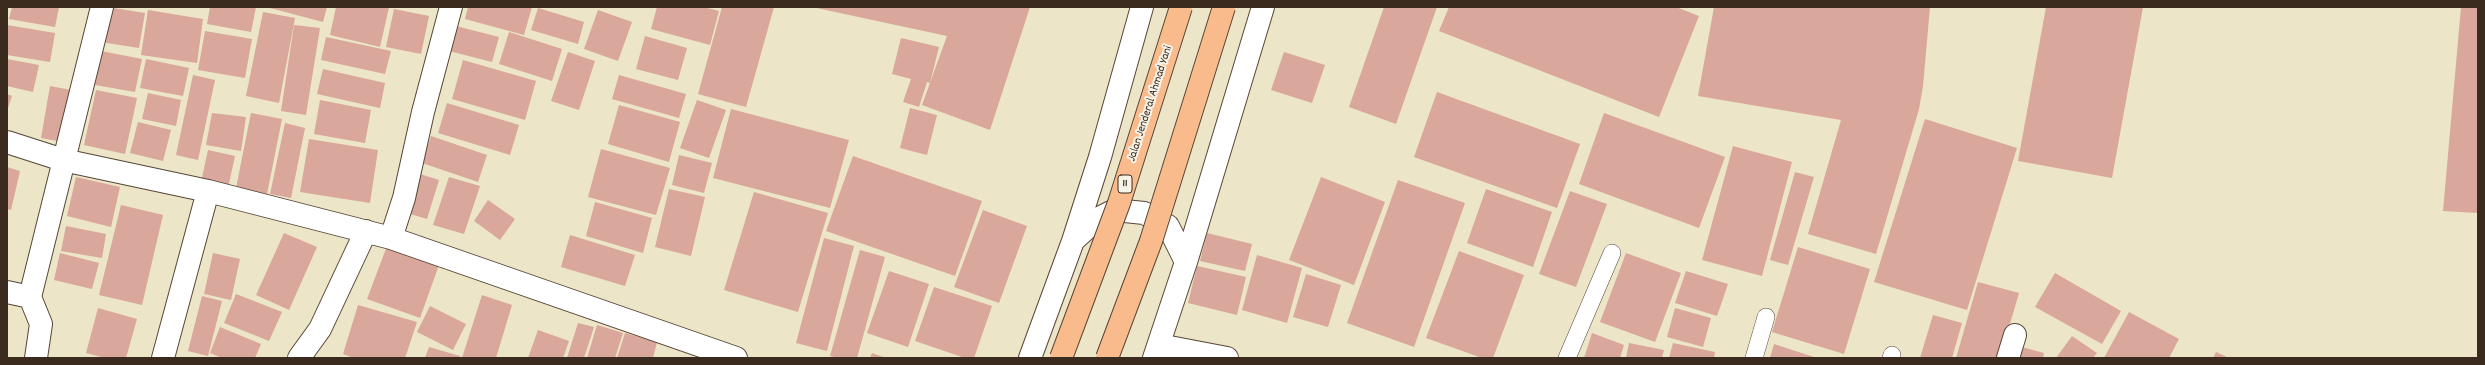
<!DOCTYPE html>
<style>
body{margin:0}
#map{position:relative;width:2485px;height:365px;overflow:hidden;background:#ece5c7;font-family:Dekko,sans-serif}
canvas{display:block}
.frame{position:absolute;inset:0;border:8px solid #3b2a1e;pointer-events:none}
</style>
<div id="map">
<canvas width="2485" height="365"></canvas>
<div class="frame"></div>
</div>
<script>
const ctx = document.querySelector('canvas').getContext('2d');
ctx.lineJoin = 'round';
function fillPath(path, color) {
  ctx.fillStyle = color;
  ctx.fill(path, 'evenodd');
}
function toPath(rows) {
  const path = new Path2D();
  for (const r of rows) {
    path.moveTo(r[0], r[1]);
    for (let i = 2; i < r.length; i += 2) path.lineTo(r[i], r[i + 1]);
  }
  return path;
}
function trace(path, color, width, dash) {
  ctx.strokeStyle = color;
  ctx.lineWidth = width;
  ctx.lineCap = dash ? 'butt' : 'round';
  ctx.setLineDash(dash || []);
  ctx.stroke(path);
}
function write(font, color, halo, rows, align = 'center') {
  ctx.font = font + ' Dekko,sans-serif';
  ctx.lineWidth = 4;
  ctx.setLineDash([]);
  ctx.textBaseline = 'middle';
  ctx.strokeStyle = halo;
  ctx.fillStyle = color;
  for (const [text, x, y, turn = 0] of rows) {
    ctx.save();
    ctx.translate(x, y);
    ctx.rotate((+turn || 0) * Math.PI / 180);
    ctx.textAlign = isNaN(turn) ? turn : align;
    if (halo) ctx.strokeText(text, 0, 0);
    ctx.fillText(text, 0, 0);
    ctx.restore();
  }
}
const building = toPath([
 [12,7,59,7,55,27,9,19],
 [107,7,145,13,139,48,101,42],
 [210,7,256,7,251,32,207,24],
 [266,7,327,7,323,22],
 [336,7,389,7,380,47,330,35],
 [468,7,532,7,524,35,465,19],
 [657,7,704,7,719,11,710,45,651,29],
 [722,7,774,7,746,107,698,94],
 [812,7,1030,7,990,130,922,105,947,36],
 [1384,7,1437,7,1396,124,1349,107],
 [1449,7,1676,7,1699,16,1659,117,1439,31],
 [1714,7,1930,7,1923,86,1919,109,1876,254,1808,234,1841,120,1698,96],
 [2046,7,2143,7,2112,178,2018,161],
 [2461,7,2478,7,2478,213,2443,211],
 [538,8,584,22,578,44,531,30],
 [394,9,429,16,421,54,386,47],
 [148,10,203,19,197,63,141,55],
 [598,10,632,22,618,61,584,49],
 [263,12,295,18,279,103,246,96],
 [7,25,55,33,50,62,7,55],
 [294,25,320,28,306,115,281,111],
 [456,26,499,37,492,62,449,51],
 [205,31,252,39,245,78,198,70],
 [509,32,562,49,552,81,499,64],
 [645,36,687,48,678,80,636,69],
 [326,37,391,51,385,74,321,60],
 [901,38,939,47,930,83,927,82,919,107,903,102,911,79,892,74],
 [101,51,142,59,135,92,95,85],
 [568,52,595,61,579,110,551,101],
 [1284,52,1325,65,1312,103,1271,90],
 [7,59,39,65,33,92,7,86],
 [146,59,189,68,183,96,140,88],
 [463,60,536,81,525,120,452,99],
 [323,69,385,83,380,108,317,94],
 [193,75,215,80,198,160,176,155],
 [619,75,686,94,679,118,612,99],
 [50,86,71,90,63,142,41,138],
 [96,90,137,98,125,154,84,145],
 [1437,92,1580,144,1557,208,1414,157],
 [148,93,181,100,176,126,142,119],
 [7,94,12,96,7,111],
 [320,100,371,110,365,143,314,134],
 [697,100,726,110,709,158,680,148],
 [447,103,519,125,510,155,438,133],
 [619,105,680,122,669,162,608,144],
 [910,108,937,115,927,155,900,148],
 [731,109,849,140,830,208,713,178],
 [212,113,246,117,241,151,206,145],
 [251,113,282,119,267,194,236,188],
 [1604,113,1725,157,1699,228,1579,184],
 [1925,119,2017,148,1967,310,1874,282],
 [138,122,171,130,163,161,130,153],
 [285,123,305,128,291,198,270,194],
 [431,136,487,155,478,182,422,163],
 [309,139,378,150,370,203,300,192],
 [1733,146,1792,162,1762,276,1702,260],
 [601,149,670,168,656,215,588,197],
 [208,150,235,156,228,188,201,182],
 [679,155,712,163,704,193,672,185],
 [853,156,982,201,955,276,826,231],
 [7,167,20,171,11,210,7,209],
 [1795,172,1814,177,1788,265,1770,260],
 [420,174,439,180,427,219,407,213],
 [76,177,120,187,111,227,67,216],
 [449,177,480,186,464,234,433,225],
 [1321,177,1385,202,1354,285,1289,260],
 [1398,180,1465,203,1414,347,1347,323],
 [669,189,705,197,691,256,655,247],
 [1486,189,1552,212,1533,267,1467,243],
 [1570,191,1607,204,1576,287,1539,274],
 [754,192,828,213,798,312,724,290],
 [488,200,515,219,500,240,474,221],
 [595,202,652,218,643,253,586,236],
 [121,205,163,215,142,305,99,295],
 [983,210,1027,226,999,303,954,287],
 [66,226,106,234,102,258,61,251],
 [284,233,317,247,289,310,256,295],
 [1207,233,1252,244,1245,271,1200,261],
 [570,235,635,255,625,286,561,267],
 [824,238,854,246,827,351,796,343],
 [387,246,439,265,420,318,367,299],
 [1798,247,1870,269,1844,354,1772,332],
 [860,250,885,257,857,358,839,358,830,356],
 [1459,251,1524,275,1493,358,1482,358,1426,338],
 [60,253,99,263,92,289,54,280],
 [213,253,240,259,231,300,204,294],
 [1626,253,1681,273,1655,342,1600,322],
 [1257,255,1302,268,1287,323,1242,310],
 [1197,266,1246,277,1237,315,1188,303],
 [889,271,929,284,908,347,867,333],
 [1686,271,1728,284,1717,316,1675,303],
 [2055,273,2121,311,2102,344,2035,307],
 [1306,274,1341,285,1328,327,1293,317],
 [1978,282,2019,293,2000,358,1956,358],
 [934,287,992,306,974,358,965,358,915,341],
 [236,294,282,312,269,341,224,323],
 [482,295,512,305,496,358,462,358],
 [202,296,222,301,208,356,188,351],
 [358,305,417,322,405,358,354,358,343,354],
 [430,306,466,324,453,350,417,332],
 [98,308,137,319,126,358,105,358,86,353],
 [1675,308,1711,318,1703,347,1667,337],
 [2129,312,2179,339,2169,358,2104,358],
 [1933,315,1962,323,1952,358,1920,358],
 [578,323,594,327,584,358,567,358],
 [597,325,623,333,615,358,587,358],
 [220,327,261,344,255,358,222,358,210,353],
 [538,330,569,341,563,358,528,358],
 [625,333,657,342,653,358,617,358],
 [1592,333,1624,345,1620,358,1584,358],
 [2072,336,2097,353,2093,358,2056,358],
 [1629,343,1664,350,1662,358,1626,358],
 [1673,343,1715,352,1714,358,1669,358],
 [1774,344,1817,358,1770,358],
 [2014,345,2044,353,2043,358,2010,358],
 [429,347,460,356,460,358,425,358],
 [2216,352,2229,358,2213,358],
 [872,353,886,358,870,358]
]);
const service = toPath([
 [1567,358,1612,253],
 [1754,358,1766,317],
 [1891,358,1892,355]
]);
const minor = toPath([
 [7,142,63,160,208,191,391,238,736,358],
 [391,238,404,198,423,112,451,7],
 [7,292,30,297],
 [1159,345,1227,358],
 [36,358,41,324,30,297,102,7],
 [163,358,208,191],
 [299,358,320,329,366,231],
 [2008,358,2015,335]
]);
const tertiary = toPath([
 [1074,240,1097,219,1115,210,1144,213,1168,226,1186,262],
 [1030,358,1073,241,1100,157,1142,7],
 [1154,358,1186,262,1263,7]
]);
const trunkBridge = toPath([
 [1061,358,1119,203,1181,7],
 [1107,358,1151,241,1224,7]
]);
const shields = [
 [1125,184,14]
];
const shieldNames = [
 ["11",1125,184]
];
const streetNames = [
 ["Jalan Jenderal Ahmad Yani",1151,104,-72]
];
fillPath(building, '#d9a79b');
trace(service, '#564637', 18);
trace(minor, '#564637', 24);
trace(tertiary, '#564637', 24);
trace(service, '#fff', 17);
trace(minor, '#fff', 22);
trace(tertiary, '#fff', 22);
trace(trunkBridge, '#564637', 24, []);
trace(trunkBridge, '#fabb8c', 22);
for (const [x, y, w] of shields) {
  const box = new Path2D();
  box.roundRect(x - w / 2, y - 9, w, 18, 3);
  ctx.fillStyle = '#f7f3e8';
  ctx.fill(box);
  trace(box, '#3b2a1e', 1);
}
write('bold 11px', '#3b2a1e', null, shieldNames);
write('12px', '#3b2a1e', '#f7f3e8', streetNames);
</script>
